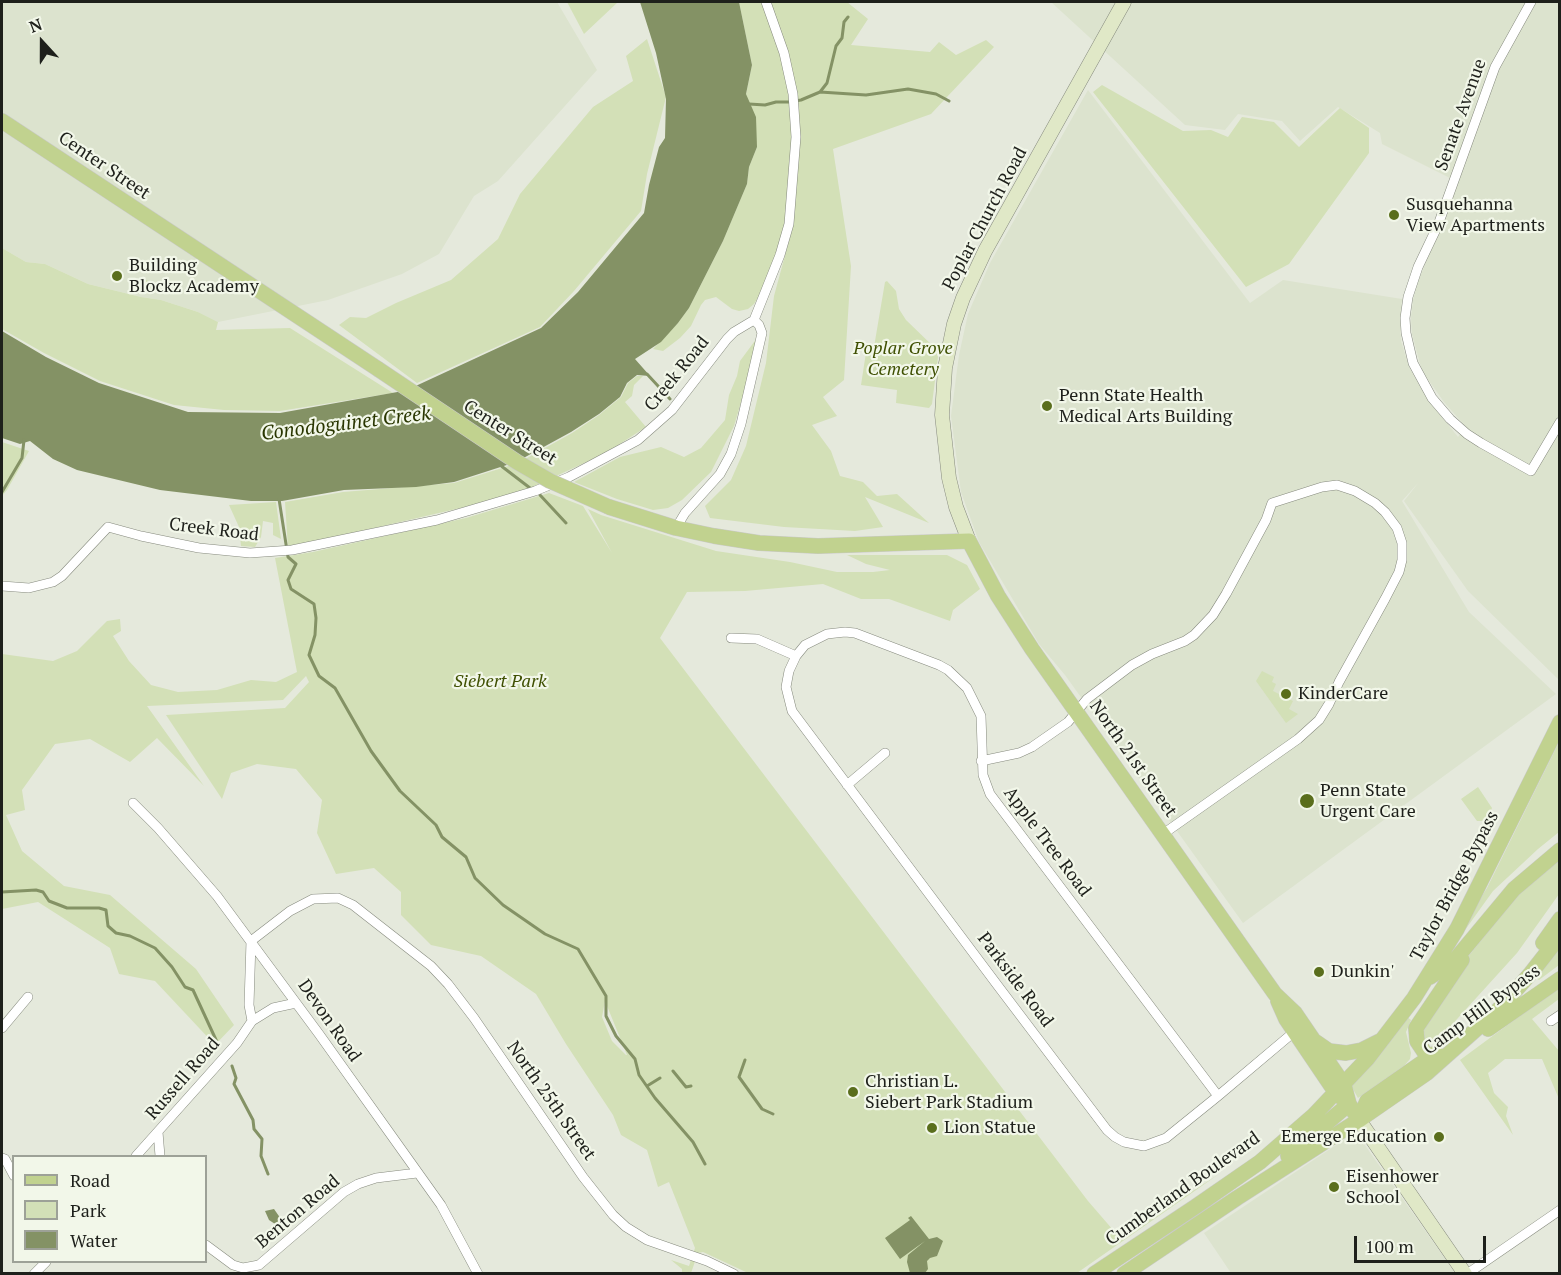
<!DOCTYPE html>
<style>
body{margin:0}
#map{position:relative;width:1561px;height:1275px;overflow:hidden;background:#e5e9dc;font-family:"PT Serif",serif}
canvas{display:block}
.frame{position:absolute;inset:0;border:3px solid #1e201b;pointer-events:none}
.legend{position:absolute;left:12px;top:1155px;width:195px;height:108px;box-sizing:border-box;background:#f2f7e9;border:2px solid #9da197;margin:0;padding:8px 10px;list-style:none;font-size:18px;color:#1e201b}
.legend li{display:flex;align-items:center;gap:12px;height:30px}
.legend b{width:30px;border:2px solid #9da197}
.north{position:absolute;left:12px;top:12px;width:60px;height:60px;-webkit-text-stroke:4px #f2f7e9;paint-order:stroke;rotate:339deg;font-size:16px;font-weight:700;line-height:24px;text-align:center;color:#1e201b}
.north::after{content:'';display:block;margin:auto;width:21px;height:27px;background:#1e201b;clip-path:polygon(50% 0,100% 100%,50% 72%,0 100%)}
.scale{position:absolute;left:1354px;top:1236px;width:132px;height:27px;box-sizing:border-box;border:3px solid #1e201b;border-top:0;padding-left:8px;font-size:18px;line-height:21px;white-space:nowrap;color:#1e201b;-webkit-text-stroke:4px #f2f7e9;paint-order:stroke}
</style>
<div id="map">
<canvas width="1561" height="1275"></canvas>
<div class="frame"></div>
<ul class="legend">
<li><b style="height:8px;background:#c1d28f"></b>Road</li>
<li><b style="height:16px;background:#d3e0b7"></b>Park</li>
<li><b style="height:16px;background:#849265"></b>Water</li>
</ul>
<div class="north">N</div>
<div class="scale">100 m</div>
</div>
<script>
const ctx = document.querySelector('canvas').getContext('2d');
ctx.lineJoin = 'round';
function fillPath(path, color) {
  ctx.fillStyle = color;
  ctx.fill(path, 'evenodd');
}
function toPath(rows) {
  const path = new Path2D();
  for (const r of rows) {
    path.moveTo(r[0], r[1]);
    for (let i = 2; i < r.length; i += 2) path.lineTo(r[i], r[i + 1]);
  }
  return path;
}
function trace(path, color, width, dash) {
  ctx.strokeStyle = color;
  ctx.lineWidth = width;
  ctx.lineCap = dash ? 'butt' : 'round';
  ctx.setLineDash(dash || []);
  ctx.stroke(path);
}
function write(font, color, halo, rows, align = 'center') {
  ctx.font = font + ' "PT Serif",serif';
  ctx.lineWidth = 4.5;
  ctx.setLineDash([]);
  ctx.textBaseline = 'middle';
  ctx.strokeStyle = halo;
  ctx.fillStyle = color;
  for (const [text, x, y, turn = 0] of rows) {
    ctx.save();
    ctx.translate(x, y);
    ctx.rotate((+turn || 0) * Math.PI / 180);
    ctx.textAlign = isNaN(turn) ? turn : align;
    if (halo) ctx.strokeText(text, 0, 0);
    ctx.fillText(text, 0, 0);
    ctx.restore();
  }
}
const built = toPath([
 [2,2,557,2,597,70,498,181,474,196,439,254,402,274,328,300,218,322,198,312,161,300,141,297,88,284,45,264,26,262,2,248],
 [1051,2,1559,2,1559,680,1468,591,1404,501,1419,482,1402,501,1469,612,1556,694,1243,923,1065,675,1039,644,979,542,961,492,951,416,959,355,968,314,990,263,1088,90,1250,303,1283,280,1402,299,1400,324,1401,341,1409,367,1426,397,1458,437,1466,427,1444,402,1422,371,1412,334,1411,318,1413,300,1418,282,1458,182,1382,144,1380,133,1338,107,1300,141,1282,121,1238,114,1225,130,1185,125],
 [1348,1137,1356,1137,1362,1141,1455,1273,1231,1273,1204,1233]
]);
const green = toPath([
 [567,2,618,2,584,34],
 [739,2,847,2,868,19,851,45,930,52,939,42,956,55,986,40,994,47,931,114,833,149,851,266,844,380,823,397,837,416,812,425,831,451,840,476,863,482,877,496,897,494,929,523,865,497,883,527,855,531,784,527,710,518,705,506,731,480,746,446,766,363,774,296,793,226,796,157,786,223,765,286,754,304,748,309,739,311,732,309,716,297,705,300,701,305,691,326,680,338,663,351,653,349,678,323,689,308,723,241,747,184,749,167,757,147,746,94,752,65],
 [647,39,666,97,647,174,641,211,574,291,540,327,417,383,339,325,350,317,366,318,396,303,451,280,498,239,520,194,593,107,633,81,626,56],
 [1102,85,1183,131,1211,130,1228,137,1242,117,1274,122,1299,147,1340,108,1369,128,1369,153,1289,264,1246,287,1093,92],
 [2,248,26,262,45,264,88,284,141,297,161,300,198,312,218,322,216,330,290,328,393,393,280,411,224,410,174,405,100,381,44,353,2,329],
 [144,279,154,283,152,294,147,294,143,290,142,281],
 [887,281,896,291,899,309,906,320,935,348,938,357,932,404,929,408,896,403,897,390,861,385,867,346,874,347,885,282],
 [757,338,752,365,734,426,711,472,682,500,668,508,653,510,617,499,574,482,620,457,661,447,684,457,701,448,725,420,729,395,737,376,740,361],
 [637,376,643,376,634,385,632,396,625,402,646,427,606,453,530,488,469,506,288,548,285,502,343,492,454,483,518,463,572,433,599,415,621,397,628,383],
 [2,442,29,451,7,490,2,496],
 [549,493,583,506,612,553,588,509,601,515,716,551,790,562,837,572,873,572,890,570,866,564,847,555,947,555,967,565,980,589,953,610,950,621,889,599,861,599,823,584,745,591,687,592,660,638,1088,1201,1120,1238,1219,1174,1077,1273,748,1273,703,1252,698,1253,691,1273,682,1273,682,1269,671,1260,689,1266,695,1248,669,1182,658,1187,647,1150,621,1135,613,1115,566,1044,536,994,481,956,431,945,401,915,401,892,374,868,336,874,317,833,322,800,296,769,257,764,231,773,222,799,166,715,285,708,309,682,306,676,283,700,147,706,204,786,157,738,130,762,90,739,55,744,22,790,25,810,6,815,22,851,64,886,110,895,196,969,234,1025,215,1045,155,981,119,974,110,948,38,902,2,909,2,654,53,661,77,651,107,621,120,619,121,631,113,636,129,661,151,685,178,692,217,690,251,680,276,682,297,672,275,558,313,552,466,518],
 [605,1001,627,1055,626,1055,612,1041,602,1017],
 [276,502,281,539,273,535,273,523,263,521,261,537,255,547,241,546,239,527,229,505],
 [1262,671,1274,677,1272,682,1276,684,1273,691,1293,701,1289,709,1298,714,1286,723,1256,681],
 [1559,742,1559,832,1538,849,1493,891,1465,930,1462,927,1487,888],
 [1478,787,1492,808,1486,821,1477,821,1461,799],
 [1559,859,1559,894,1552,904,1517,953,1448,1029,1431,1041,1425,1041,1422,1038,1423,1026,1467,958,1515,897],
 [1559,944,1559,965,1539,980,1536,978],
 [1559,987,1559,999,1532,1019,1559,1051,1559,1099,1542,1059,1505,1059,1488,1073,1494,1093,1508,1107,1506,1116,1513,1135,1460,1060],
 [1406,1016,1411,1020,1406,1032,1411,1053,1410,1059,1404,1066,1358,1098,1350,1084]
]);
const water = toPath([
 [640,2,739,2,752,65,746,94,756,117,757,147,749,167,747,184,723,241,689,308,678,323,661,342,635,359,650,376,637,375,627,383,620,397,599,414,571,432,518,461,407,390,541,328,578,292,644,213,649,185,659,147,665,138,666,99,656,53],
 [2,331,46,357,99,383,188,412,280,413,403,391,516,462,454,482,416,487,344,490,282,501,251,501,160,490,77,470,53,459,30,441,20,444,2,438],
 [274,1209,281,1219,275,1224,269,1220,265,1211],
 [911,1216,929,1239,937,1237,943,1241,937,1256,930,1258,927,1261,928,1269,925,1273,910,1273,907,1262,908,1255,925,1241,900,1259,885,1238,910,1220,908,1218]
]);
const stream = toPath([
 [820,92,827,83,836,46,842,38,844,22,848,17],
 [749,104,765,105,776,102,789,102,801,100,820,92,866,95,908,89,936,94,949,101],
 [647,374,670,399],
 [500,465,530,488],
 [2,492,22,458,24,440],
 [540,495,566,523],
 [279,499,288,557,296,564,288,580,291,589,314,604,316,618,315,635,309,655,319,676,335,688,371,751,400,791,436,825,442,837,466,857,475,878,503,905,545,934,578,949,606,996,606,1016,616,1036,635,1059,639,1075,655,1098,693,1142,705,1164],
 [2,892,36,890,43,892,49,901,67,908,99,908,106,910,108,926,116,933,130,936,155,948,172,967,185,987,193,990,217,1042],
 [745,1060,739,1077,762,1109,773,1114],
 [232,1066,236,1078,234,1084,253,1120,254,1129,262,1139,261,1156,268,1174],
 [673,1071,686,1087,691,1086],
 [647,1086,660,1078]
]);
const street = toPath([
 [1531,2,1495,67,1438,225,1418,267,1408,297,1405,318,1406,333,1413,363,1432,398,1450,419,1467,434,1481,443,1531,471,1560,422],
 [676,528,685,513,720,474,731,454,741,424,762,333,759,325,754,320],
 [2,586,29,588,53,582,62,576,108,527,141,536,199,548,250,553,292,550,437,520,535,491,569,477,638,440,672,410,727,339,734,332,754,320,780,255,789,224,796,137,793,94,784,53,766,2],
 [731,638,757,639,796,656],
 [981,761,1019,753,1032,747,1068,722,1087,699,1132,665,1152,654,1185,641,1194,635,1213,615,1226,594,1266,520,1272,503,1322,487,1337,485,1355,491,1375,503,1385,512,1397,528,1402,543,1402,560,1399,572,1385,599,1339,682,1329,704,1319,720,1298,739,1163,834],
 [847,785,885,753],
 [133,803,158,828,217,896,319,1034,441,1205,478,1274],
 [252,1021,249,1005,251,941,290,911,313,899,338,898,353,905,431,966,448,984,474,1018,583,1177,613,1215,626,1227,647,1240,707,1261,734,1274],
 [1551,1021,1560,1015],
 [2,1028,28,997],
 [1218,1096,990,794,983,775,981,716,967,688,948,670,939,665,855,633,845,632,827,634,805,645,796,656,789,671,786,687,792,711,998,986,1107,1130,1115,1137,1124,1142,1144,1146,1166,1138,1218,1096,1294,1032],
 [158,1132,160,1156],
 [136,1156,237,1043,252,1021,273,1008,296,1003],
 [2,1158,5,1159,14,1176],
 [206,1245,233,1265,243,1268,259,1265,344,1192,358,1184,376,1178,417,1173],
 [34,1274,46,1262],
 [1467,1274,1560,1210]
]);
const secondary = toPath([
 [969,541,956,507,949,478,942,415,945,368,954,324,963,298,985,251,1124,2],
 [1359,1120,1465,1274]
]);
const primary = toPath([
 [2,121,378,369],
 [609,507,676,528,714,536,759,543,818,546,969,541,998,596,1032,649,1275,994,1295,1013,1344,1085,1349,1104,1359,1120],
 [1543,943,1560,919],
 [1430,977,1454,961,1514,889,1560,850],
 [1278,1001,1286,1019,1336,1093,1342,1098],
 [1488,1029,1560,979],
 [1316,1042,1329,1051,1346,1053,1362,1050,1380,1041],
 [1429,1059,1417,1041,1416,1028,1462,960],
 [1359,1120,1367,1101,1436,1053],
 [1288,1156,1349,1104],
 [1094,1274,1195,1207,1260,1162,1314,1115,1368,1058,1414,998,1457,929,1560,722],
 [1124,1274,1237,1198,1359,1120,1427,1073,1499,1009,1531,973,1560,936]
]);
const primaryBridge = toPath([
 [378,369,517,462,550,481,609,507]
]);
const markers = [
 [1394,215,6,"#5a6e1c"],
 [117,276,6,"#5a6e1c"],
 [1047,406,6,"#5a6e1c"],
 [1286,694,6,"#5a6e1c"],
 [1307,801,8,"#5a6e1c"],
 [1319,972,6,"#5a6e1c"],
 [853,1092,6,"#5a6e1c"],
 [932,1128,6,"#5a6e1c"],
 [1439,1137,6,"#5a6e1c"],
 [1334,1187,6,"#5a6e1c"]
];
const streetNames = [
 ["Senate Avenue",1461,115,-70],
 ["Center Street",104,166,34],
 ["Poplar Church Road",985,219,-62],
 ["Creek Road",677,374,-51],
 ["Center Street",510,433,32],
 ["Creek Road",214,530,7],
 ["North 21st Street",1133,759,55],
 ["Apple Tree Road",1047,842,53],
 ["Taylor Bridge Bypass",1455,886,-62],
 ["Parkside Road",1015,980,53],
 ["Camp Hill Bypass",1482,1010,-36],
 ["Devon Road",329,1021,55],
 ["Russell Road",183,1079,-49],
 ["North 25th Street",551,1101,55],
 ["Cumberland Boulevard",1183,1189,-35],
 ["Benton Road",298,1212,-40]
];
const poiNames = [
 ["Susquehanna",1406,205],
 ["View Apartments",1406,226],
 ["Building",129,266],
 ["Blockz Academy",129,287],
 ["Penn State Health",1059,396],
 ["Medical Arts Building",1059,417],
 ["KinderCare",1298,694],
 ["Penn State",1320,791],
 ["Urgent Care",1320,812],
 ["Dunkin'",1331,972],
 ["Christian L.",865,1082],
 ["Siebert Park Stadium",865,1103],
 ["Lion Statue",944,1128],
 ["Emerge Education",1427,1137,"right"],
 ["Eisenhower",1346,1177],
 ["School",1346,1198]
];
const parkNames = [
 ["Poplar Grove",903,349],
 ["Cemetery",903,370],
 ["Siebert Park",500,682]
];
const waterNames = [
 ["Conodoguinet Creek",346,424,-7]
];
fillPath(built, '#dce3ce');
fillPath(green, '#d3e0b7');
fillPath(water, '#849265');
trace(stream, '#849265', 3);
trace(street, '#868a7e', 10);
trace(secondary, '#868a7e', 15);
trace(primary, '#c9c9c8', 16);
trace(street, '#fff', 9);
trace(secondary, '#e0e8c7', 14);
trace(primary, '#c1d28f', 15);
trace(primaryBridge, '#c9c9c8', 16, []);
trace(primaryBridge, '#c1d28f', 15);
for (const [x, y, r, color] of markers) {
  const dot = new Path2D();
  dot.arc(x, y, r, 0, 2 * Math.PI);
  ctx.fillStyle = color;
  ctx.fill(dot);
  trace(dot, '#f2f7e9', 2);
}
write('18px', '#1e201b', '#f2f7e9', streetNames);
write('18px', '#1e201b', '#f2f7e9', poiNames, 'left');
write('italic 18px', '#3f5002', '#f2f7e9', parkNames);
write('italic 20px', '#293600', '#f2f7e9', waterNames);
</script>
